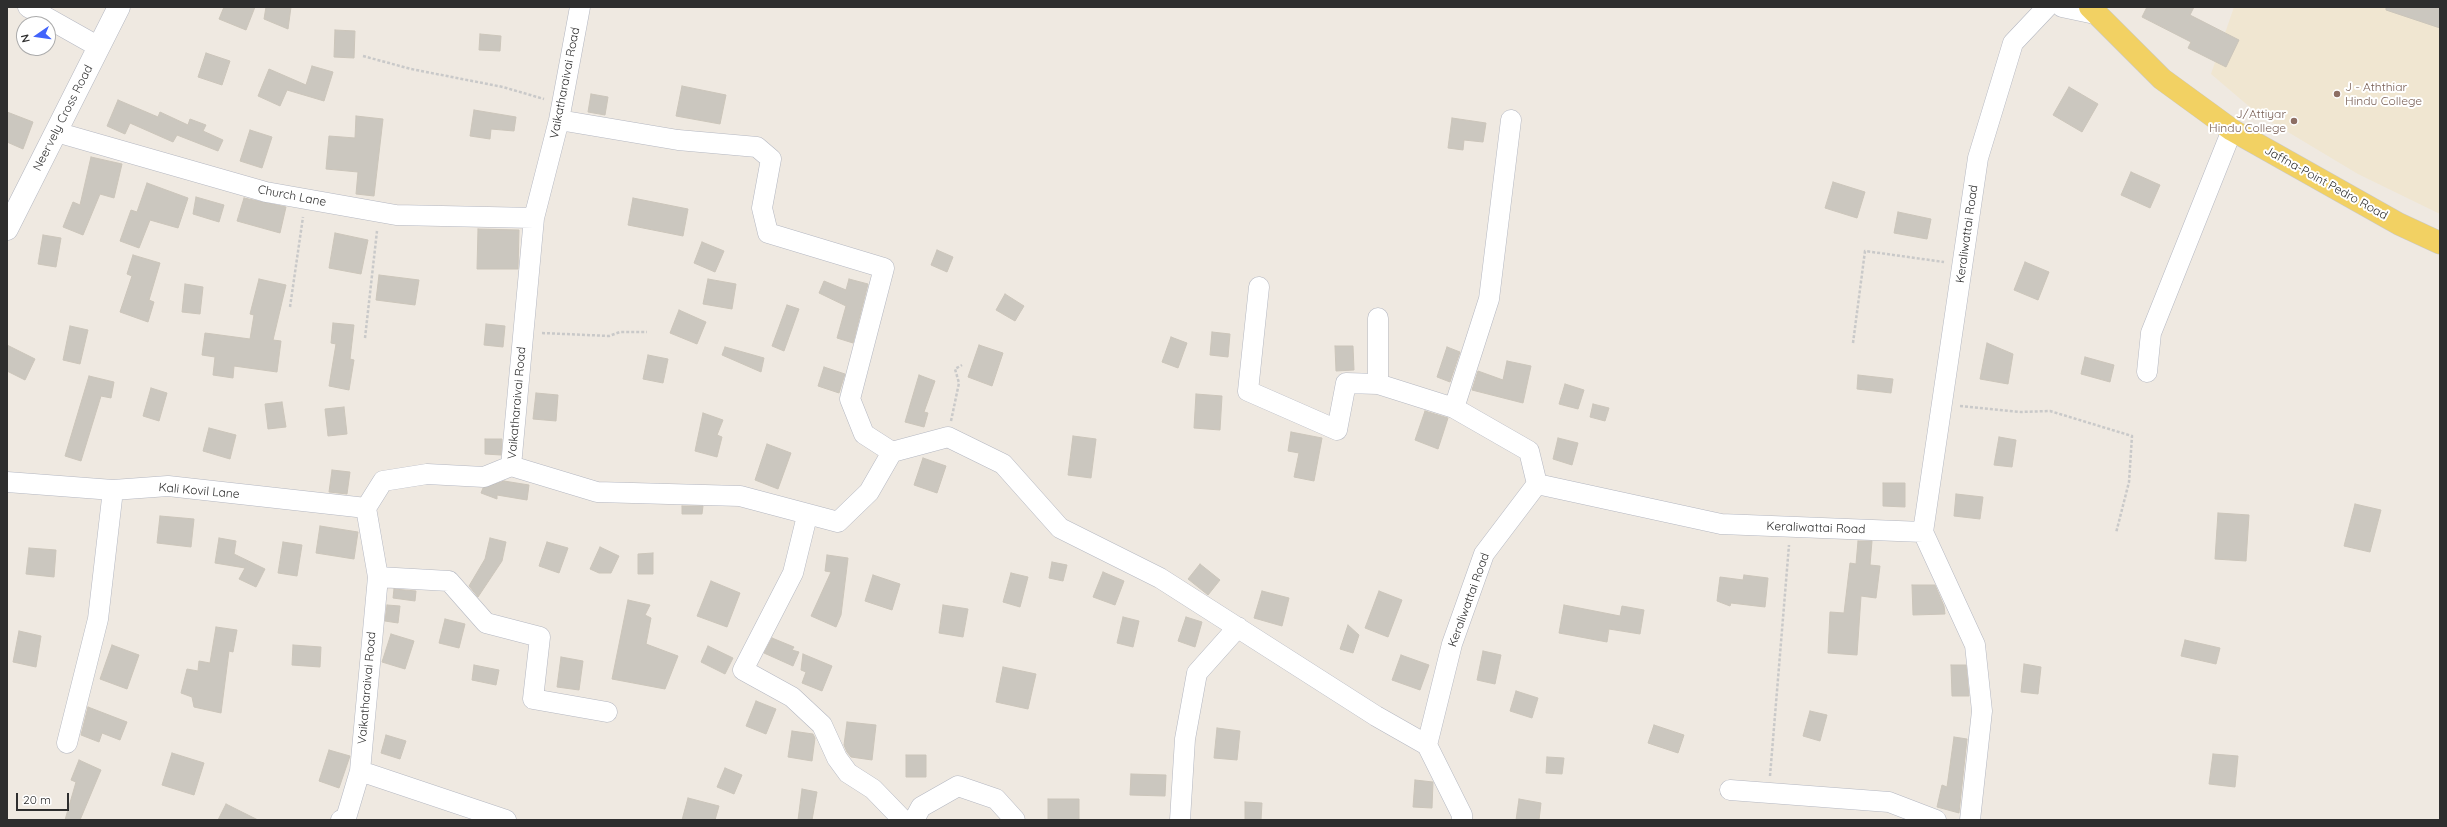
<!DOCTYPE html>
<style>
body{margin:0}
#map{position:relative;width:2447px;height:827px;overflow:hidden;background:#efe9e1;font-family:Quicksand,sans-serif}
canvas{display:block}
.frame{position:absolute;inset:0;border:8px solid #2e2e2e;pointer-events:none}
.north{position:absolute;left:16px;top:16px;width:40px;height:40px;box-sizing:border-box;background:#fff;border:1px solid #ababab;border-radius:50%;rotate:257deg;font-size:11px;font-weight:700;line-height:16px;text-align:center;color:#2e2e2e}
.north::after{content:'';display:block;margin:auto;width:14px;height:18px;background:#4264fb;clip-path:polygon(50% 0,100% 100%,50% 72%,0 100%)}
.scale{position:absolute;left:16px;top:793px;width:53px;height:18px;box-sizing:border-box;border:2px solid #2e2e2e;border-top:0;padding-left:5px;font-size:12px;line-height:14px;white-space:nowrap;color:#2e2e2e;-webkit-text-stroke:3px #fff;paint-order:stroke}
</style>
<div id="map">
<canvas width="2447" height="827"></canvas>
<div class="frame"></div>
<div class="north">N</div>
<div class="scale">20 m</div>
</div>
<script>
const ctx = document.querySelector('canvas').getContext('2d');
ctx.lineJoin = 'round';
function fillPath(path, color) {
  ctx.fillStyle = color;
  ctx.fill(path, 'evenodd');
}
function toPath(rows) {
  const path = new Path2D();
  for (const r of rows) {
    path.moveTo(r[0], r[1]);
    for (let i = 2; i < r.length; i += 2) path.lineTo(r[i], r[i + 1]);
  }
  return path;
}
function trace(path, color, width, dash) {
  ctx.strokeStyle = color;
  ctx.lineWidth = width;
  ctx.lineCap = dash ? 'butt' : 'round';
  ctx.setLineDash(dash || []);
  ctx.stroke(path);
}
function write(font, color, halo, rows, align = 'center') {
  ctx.font = font + ' Quicksand,sans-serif';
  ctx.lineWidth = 4;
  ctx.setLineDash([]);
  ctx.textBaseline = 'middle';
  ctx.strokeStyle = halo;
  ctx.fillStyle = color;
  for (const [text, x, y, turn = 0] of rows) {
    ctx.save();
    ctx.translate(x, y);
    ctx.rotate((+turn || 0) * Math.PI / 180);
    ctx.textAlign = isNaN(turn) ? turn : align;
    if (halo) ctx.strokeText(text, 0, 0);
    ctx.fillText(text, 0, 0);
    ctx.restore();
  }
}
const education = toPath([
 [2234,7,2440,7,2440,214,2358,174,2258,114,2211,74]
]);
const building = toPath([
 [224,7,255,7,246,30,219,19,224,7],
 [266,7,291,7,288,29,264,19,266,7],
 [2147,7,2194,7,2190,15,2239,40,2226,67,2188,48,2191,42,2142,17,2147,7],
 [2386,7,2440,7,2440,28,2386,10,2386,7],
 [335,30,355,31,354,58,334,57,335,30],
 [480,34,501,36,500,51,479,50,480,34],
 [206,53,230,61,222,85,198,77,206,53],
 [312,66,333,72,324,101,287,90,280,106,258,96,269,69,306,85,312,66],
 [682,86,726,95,720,124,676,116,682,86],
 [2069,87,2098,104,2082,132,2053,115,2069,87],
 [591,94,608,97,605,115,588,112,591,94],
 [118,100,158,117,160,112,188,125,190,119,206,125,203,131,223,140,218,151,177,135,173,142,130,123,125,134,107,126,118,100],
 [474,110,516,117,514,131,491,129,490,139,470,136,474,110],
 [7,112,33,122,23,149,7,142,7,112],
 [356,116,383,119,374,196,356,194,358,172,326,169,329,136,355,138,356,116],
 [1452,118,1486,123,1483,142,1464,140,1463,150,1448,148,1452,118],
 [250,130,272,137,262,168,240,161,250,130],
 [91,157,122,164,114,198,100,194,83,235,63,227,73,202,80,205,91,157],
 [2131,172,2160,185,2150,208,2121,195,2131,172],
 [1833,182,1865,192,1857,218,1825,208,1833,182],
 [147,183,188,198,178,228,150,220,139,248,120,241,131,210,137,212,147,183],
 [196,197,224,205,219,222,193,214,196,197],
 [244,198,286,207,280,233,237,221,244,198],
 [633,198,688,209,683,236,628,225,633,198],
 [1898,212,1931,219,1927,239,1894,233,1898,212],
 [478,229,519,230,518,269,477,269,478,229],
 [335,233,368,240,361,274,329,268,335,233],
 [43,235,61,238,56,267,38,264,43,235],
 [702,242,724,251,715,272,694,263,702,242],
 [937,250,953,257,947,272,931,265,937,250],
 [133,255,160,263,149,300,154,302,148,322,120,312,132,276,127,274,133,255],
 [2025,262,2049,272,2038,300,2014,290,2025,262],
 [379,275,419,280,415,305,376,300,379,275],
 [259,279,286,285,273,340,281,341,277,372,234,366,233,378,213,375,215,357,202,355,205,333,250,339,254,315,250,314,259,279],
 [708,279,736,284,732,309,703,304,708,279],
 [849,279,868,284,853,343,837,338,846,306,819,293,824,281,846,290,849,279],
 [185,284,203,287,200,314,182,312,185,284],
 [1005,294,1024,306,1015,321,996,310,1005,294],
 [787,305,799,309,784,351,772,346,787,305],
 [679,310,706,322,697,344,670,333,679,310],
 [333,323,354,325,350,359,354,360,349,390,329,386,336,344,331,343,333,323],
 [486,324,505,326,503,347,484,345,486,324],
 [70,326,88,330,80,364,63,360,70,326],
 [1212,332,1230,334,1228,357,1210,355,1212,332],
 [1171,337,1187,343,1178,368,1162,362,1171,337],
 [1987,343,2013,354,2008,384,1980,379,1987,343],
 [7,345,35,359,25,380,7,371,7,345],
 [979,345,1003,353,992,386,968,377,979,345],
 [1335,346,1353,346,1354,370,1336,371,1335,346],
 [725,347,764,358,761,372,722,355,725,347],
 [1447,347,1460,352,1450,382,1437,377,1447,347],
 [648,355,668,359,663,383,643,379,648,355],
 [2085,357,2114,365,2110,382,2081,374,2085,357],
 [1507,361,1531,366,1523,403,1472,390,1478,371,1503,380,1507,361],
 [824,367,845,374,839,393,818,386,824,367],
 [919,375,935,381,924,412,928,413,924,427,905,422,919,375],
 [1858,375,1893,379,1891,393,1857,389,1858,375],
 [89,376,114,382,111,398,101,396,81,461,65,456,89,376],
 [1565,384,1584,390,1578,409,1559,404,1565,384],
 [151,388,167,393,159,421,143,416,151,388],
 [536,393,558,395,556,421,533,419,536,393],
 [1196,394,1222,396,1220,430,1194,428,1196,394],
 [282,402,286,427,268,429,265,404,282,402],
 [1593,404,1609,408,1605,421,1590,417,1593,404],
 [344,407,347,434,328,436,325,409,344,407],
 [1425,411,1448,418,1438,449,1415,440,1425,411],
 [703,413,723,420,717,435,722,437,717,457,695,451,703,413],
 [209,428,236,435,230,459,203,451,209,428],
 [1291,432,1322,438,1314,481,1294,477,1299,453,1288,451,1291,432],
 [1073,436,1096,439,1091,478,1068,475,1073,436],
 [1999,437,2016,440,2012,467,1994,465,1999,437],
 [1558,438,1578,443,1572,465,1553,459,1558,438],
 [485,439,502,439,501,455,485,454,485,439],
 [767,444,791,453,778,489,755,480,767,444],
 [923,458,946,466,937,493,914,485,923,458],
 [332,470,350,472,347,494,329,492,332,470],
 [504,481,529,485,527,500,497,495,497,499,481,493,483,488,504,481],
 [1883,483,1905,483,1905,507,1883,506,1883,483],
 [1956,494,1983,497,1980,519,1954,516,1956,494],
 [2355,504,2381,510,2370,552,2344,546,2355,504],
 [682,506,703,506,702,514,682,514,682,506],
 [2218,513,2249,515,2246,561,2215,559,2218,513],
 [160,516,194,519,191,547,157,543,160,516],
 [320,526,358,532,354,559,316,553,320,526],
 [219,538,236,541,234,554,265,569,256,587,239,579,245,568,215,563,219,538],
 [490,538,506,542,502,561,478,597,469,586,485,559,490,538],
 [1858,541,1872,541,1870,565,1880,566,1876,598,1861,596,1857,655,1828,653,1830,612,1844,613,1850,563,1856,564,1858,541],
 [283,542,302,545,297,576,278,573,283,542],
 [547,542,568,548,559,573,539,566,547,542],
 [600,547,619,556,611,573,599,573,590,569,600,547],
 [29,548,56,550,54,577,26,574,29,548],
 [653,553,653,574,638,574,638,554,653,553],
 [827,555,848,558,841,615,836,627,811,616,831,572,825,571,827,555],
 [1052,562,1067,565,1063,581,1049,578,1052,562],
 [1200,564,1220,580,1208,595,1188,579,1200,564],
 [1103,572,1124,581,1115,605,1093,597,1103,572],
 [1011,573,1028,577,1020,607,1003,602,1011,573],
 [873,575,900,584,892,610,865,601,873,575],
 [1744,575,1768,578,1765,607,1731,603,1730,606,1717,601,1720,577,1743,580,1744,575],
 [711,581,740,593,727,627,697,616,711,581],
 [1912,585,1935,585,1944,606,1945,614,1913,615,1912,585],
 [394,589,416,591,415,601,393,598,394,589],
 [1262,591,1289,598,1282,626,1254,618,1262,591],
 [1379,591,1402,600,1388,637,1365,628,1379,591],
 [628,600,650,605,645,615,651,618,646,644,678,656,665,689,612,679,628,600],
 [387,605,400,606,398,623,385,621,387,605],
 [943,605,968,609,963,637,939,633,943,605],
 [1564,605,1620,616,1622,606,1644,610,1640,634,1609,629,1607,642,1559,633,1564,605],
 [1123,617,1139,621,1133,647,1117,643,1123,617],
 [1186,617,1202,622,1195,647,1178,641,1186,617],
 [445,619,465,624,459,648,439,643,445,619],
 [1348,625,1359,635,1353,653,1340,649,1348,625],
 [216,627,237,630,233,652,229,651,221,713,194,707,192,697,181,693,187,669,198,671,199,661,210,663,216,627],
 [19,631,41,636,36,667,13,662,19,631],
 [391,634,414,641,405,669,382,662,391,634],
 [772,638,794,647,792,650,799,652,793,666,764,653,772,638],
 [2185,640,2220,648,2216,664,2181,656,2185,640],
 [112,645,139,655,127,689,100,679,112,645],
 [293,645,321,647,320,667,292,665,293,645],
 [708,646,733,658,725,674,701,662,708,646],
 [1483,651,1501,655,1495,684,1477,680,1483,651],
 [803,654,832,666,822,691,802,683,806,672,801,670,803,654],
 [1401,655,1429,665,1420,690,1392,680,1401,655],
 [561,657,583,661,579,690,557,687,561,657],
 [2024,664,2041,667,2038,694,2021,692,2024,664],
 [474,665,499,670,496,685,472,680,474,665],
 [1951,665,1966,665,1969,696,1952,696,1951,665],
 [1003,667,1036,674,1028,709,996,702,1003,667],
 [1516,691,1538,698,1532,718,1510,711,1516,691],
 [756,701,776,709,766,734,746,726,756,701],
 [88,707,127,722,120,740,102,733,99,742,81,735,88,707],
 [1810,711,1827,715,1820,741,1803,736,1810,711],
 [847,722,876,725,872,760,851,757,847,752,844,745,847,722],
 [1654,725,1684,735,1678,753,1648,743,1654,725],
 [1217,728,1240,731,1237,760,1214,758,1217,728],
 [792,731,813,734,815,738,812,761,788,757,792,731],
 [386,735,406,741,400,759,381,753,386,735],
 [1954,737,1967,739,1959,813,1937,807,1942,785,1947,787,1954,737],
 [329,750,350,756,339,788,319,781,329,750],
 [172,753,204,763,194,795,162,785,172,753],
 [2213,754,2238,756,2235,787,2209,784,2213,754],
 [906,755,926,755,926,777,906,777,906,755],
 [1547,757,1564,758,1562,774,1546,773,1547,757],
 [79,760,101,770,80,820,65,820,76,782,71,780,79,760],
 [725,768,742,775,734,794,717,787,725,768],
 [1131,774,1166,775,1165,796,1130,795,1131,774],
 [1415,780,1433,782,1432,808,1413,807,1415,780],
 [802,789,817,792,812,820,798,820,802,789],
 [688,798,719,806,715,820,682,820,688,798],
 [1048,799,1079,799,1079,820,1048,820,1048,799],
 [1519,799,1541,803,1539,820,1516,820,1519,799],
 [1245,802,1262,803,1261,820,1245,820,1245,802],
 [226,804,258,820,218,820,226,804]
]);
const path = toPath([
 [363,56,411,69,503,87,544,99],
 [290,307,303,217],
 [542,333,609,336,620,332,647,332],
 [365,338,377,231],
 [1853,343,1865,251,1944,262],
 [1960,406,2021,412,2050,411,2132,436,2129,482,2116,533],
 [951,421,959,383,955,369,962,365],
 [1770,776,1789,545]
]);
const minor = toPath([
 [28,7,99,47],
 [2062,7,2095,14],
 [559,120,678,140,757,147,771,159,762,208,768,233,884,268,850,399,864,434,892,452],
 [56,132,266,192,396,215,534,218],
 [1259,287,1248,391,1337,430,1346,383,1378,384,1454,408,1529,451,1537,484],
 [2147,372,2151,333,2232,130],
 [1378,384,1378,318],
 [1454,408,1489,299,1511,120],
 [511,466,597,492,740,496,838,522,869,492,892,452,948,437,1003,464,1060,528,1160,578,1376,716,1427,745],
 [7,482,113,490,168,486,366,508],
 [807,516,793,573,743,670,792,697,822,725,837,758,848,773,873,789,903,820],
 [1923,532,1975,645,1982,711,1970,820],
 [378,577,449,581,486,623,540,637,533,699,607,712],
 [67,743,98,619,113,490],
 [360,771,506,820],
 [1730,790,1889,802,1936,820],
 [341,820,346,818,360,771,378,577,366,508,383,481,427,474,484,477,511,466,534,218,559,120,580,7],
 [914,820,921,807,958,786,996,799,1015,820],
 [1180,820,1185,739,1197,673,1238,627],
 [1462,820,1462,815,1427,745,1452,644,1484,554,1537,484,1721,524,1923,532,1978,158,2013,43,2047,7]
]);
const tertiary = toPath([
 [7,229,119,7]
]);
const primary = toPath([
 [2090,7,2162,79,2232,130,2399,224,2440,243]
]);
const markers = [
 [2337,94,4,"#8d6e63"],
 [2294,121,4,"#8d6e63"]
];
const streetNames = [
 ["Vaikatharaivai Road",565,83,-79],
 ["Neervely Cross Road",63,118,-63],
 ["Jaffna-Point Pedro Road",2326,183,29],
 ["Church Lane",292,196,11],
 ["Keraliwattai Road",1967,234,-82],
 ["Vaikatharaivai Road",517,403,-85],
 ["Kali Kovil Lane",199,491,5],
 ["Keraliwattai Road",1816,528,2],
 ["Keraliwattai Road",1469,600,-70],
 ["Vaikatharaivai Road",367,688,-85]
];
const educationNames = [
 ["J - Aththiar",2345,87],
 ["Hindu College",2345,101],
 ["J/Attiyar",2286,114,"right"],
 ["Hindu College",2286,128,"right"]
];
fillPath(education, '#f0e6d1');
fillPath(building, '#cbc7bf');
trace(building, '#cbc5ba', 1);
trace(minor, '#b4b7c1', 21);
trace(tertiary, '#b4b7c1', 23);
trace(primary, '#c9c9c9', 23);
trace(path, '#c9c9c9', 2.5, [3, 2]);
trace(minor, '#fff', 20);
trace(tertiary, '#fff', 22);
trace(primary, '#f2d163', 22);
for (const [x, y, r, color] of markers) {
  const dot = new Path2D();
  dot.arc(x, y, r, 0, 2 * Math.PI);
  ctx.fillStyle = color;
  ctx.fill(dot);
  trace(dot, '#fff', 1.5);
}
write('12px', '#2e2e2e', '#fff', streetNames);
write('12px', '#785e54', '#fff', educationNames, 'left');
</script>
